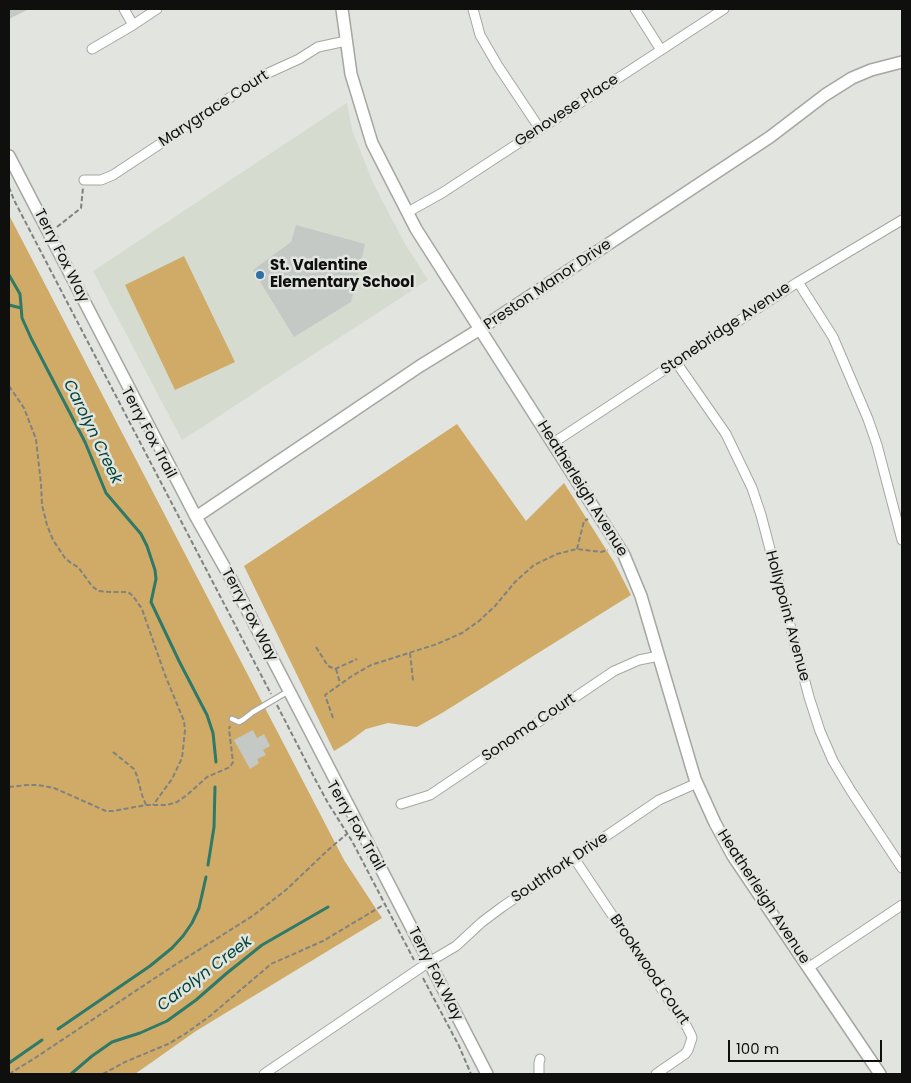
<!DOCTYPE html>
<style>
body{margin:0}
#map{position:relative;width:911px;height:1083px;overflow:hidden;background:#e1e4df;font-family:Poppins,sans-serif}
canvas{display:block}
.frame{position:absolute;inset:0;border:10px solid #0f0f0e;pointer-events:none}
.scale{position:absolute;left:728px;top:1040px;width:154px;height:22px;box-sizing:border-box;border:2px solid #0f0f0e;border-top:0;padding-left:6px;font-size:15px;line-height:18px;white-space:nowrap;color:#0f0f0e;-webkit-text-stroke:4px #e1e4df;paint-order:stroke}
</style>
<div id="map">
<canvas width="911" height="1083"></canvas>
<div class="frame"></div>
<div class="scale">100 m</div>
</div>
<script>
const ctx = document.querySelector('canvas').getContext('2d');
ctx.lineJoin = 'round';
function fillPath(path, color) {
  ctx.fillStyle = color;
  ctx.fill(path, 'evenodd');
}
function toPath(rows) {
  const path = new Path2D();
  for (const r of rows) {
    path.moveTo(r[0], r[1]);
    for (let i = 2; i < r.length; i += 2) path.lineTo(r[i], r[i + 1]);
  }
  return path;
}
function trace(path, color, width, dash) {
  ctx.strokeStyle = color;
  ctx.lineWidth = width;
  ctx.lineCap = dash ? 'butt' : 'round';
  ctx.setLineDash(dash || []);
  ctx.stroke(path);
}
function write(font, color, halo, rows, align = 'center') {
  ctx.font = font + ' Poppins,sans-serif';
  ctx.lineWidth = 5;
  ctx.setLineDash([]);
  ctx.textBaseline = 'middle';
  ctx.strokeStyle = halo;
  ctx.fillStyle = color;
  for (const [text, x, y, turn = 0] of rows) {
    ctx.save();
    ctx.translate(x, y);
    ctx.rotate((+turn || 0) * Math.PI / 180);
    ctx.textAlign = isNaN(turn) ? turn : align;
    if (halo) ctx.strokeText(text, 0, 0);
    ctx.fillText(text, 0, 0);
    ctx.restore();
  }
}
const built = toPath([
 [347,103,352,130,374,185,405,244,428,280,182,440,93,271]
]);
const green = toPath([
 [9,215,344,860,382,918,196,1031,135,1074,9,1074],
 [184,256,235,362,175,390,125,285],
 [457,424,526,521,564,483,614,562,631,595,442,713,417,727,388,723,366,729,347,743,334,751,244,566]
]);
const stream = toPath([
 [9,275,20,294,22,318,31,338,85,442,106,493,141,534,147,546,155,570,156,579,151,602,179,661,207,715,213,733,216,762],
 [9,305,21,308],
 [208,865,214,827,215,787],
 [58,1029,150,966,172,948,183,936,192,923,199,908,206,877],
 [9,1063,42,1040],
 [71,1074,92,1056,112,1042,140,1033,167,1021,196,1000,227,973,262,945,328,907]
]);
const building = toPath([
 [9,9,29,9,9,19],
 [296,225,365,244,351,302,294,337,253,270,291,242],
 [253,730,257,738,264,734,270,746,263,750,266,755,257,759,259,763,250,769,234,740]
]);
const path = toPath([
 [9,187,14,200,271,694],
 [57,227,81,208,83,188],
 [9,386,24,408,36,439,41,484,42,505,47,525,53,540,65,558,71,563,78,567,92,586,98,591,110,592,128,592,133,596,142,609,165,675,184,721,185,730,182,758,172,779,153,805],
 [577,549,584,521,588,519],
 [316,647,328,666,335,669,357,659],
 [410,653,413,681],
 [336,669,340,683],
 [277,705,315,779,328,803,352,841,414,960],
 [333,718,325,695,352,676,371,665,437,644,462,633,479,621,495,606,515,582,534,565,557,554,577,549,601,552,608,550],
 [113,752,134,769,137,776,142,795,146,805],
 [9,787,27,785,38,785,54,788,106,811,113,811,146,805,167,805,177,802,187,795,207,777,230,767,233,762,229,729,230,726],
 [423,978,459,1046,471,1074],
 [9,1074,35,1058,167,970,254,915,287,889,328,850,348,833],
 [103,1074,125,1062,168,1044,185,1034,210,1016,271,964,323,941,385,904]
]);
const lane = toPath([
 [232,719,239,722,244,719,253,712,287,692]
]);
const street = toPath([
 [124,9,133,25],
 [473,9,480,35,498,66,540,129],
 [635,9,661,50],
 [92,49,133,25,157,9],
 [84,180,101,180,113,175,264,75,299,59,318,47,346,41],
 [408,212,442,193,724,9],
 [798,282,833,337,868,419,877,445,902,540],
 [676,362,726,434,752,488,761,515,809,697,820,731,833,761,851,791,902,868],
 [553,443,798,282,902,220],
 [401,804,430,795,614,671,639,660,659,656],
 [574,858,687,1027,691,1035,692,1038,688,1050,685,1054,656,1074],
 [808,968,902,905],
 [264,1074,429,962,456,946,482,922,502,907,659,800,697,783],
 [539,1074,539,1063,540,1059]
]);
const secondary = toPath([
 [342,9,351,74,372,143,416,229,624,555,641,596,695,779,715,823,733,856,880,1074],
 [9,156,196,517,230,577,312,735,487,1074],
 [196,517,420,366,480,329,770,137,825,95,852,78,871,70,902,62]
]);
const markers = [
 [260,275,5,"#2e71a7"]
];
const streetNames = [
 ["Marygrace Court",214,109,-33],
 ["Genovese Place",567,111,-33],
 ["Terry Fox Way",61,256,63],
 ["Preston Manor Drive",548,285,-34],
 ["Stonebridge Avenue",726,329,-34],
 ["Terry Fox Trail",148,433,62],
 ["Heatherleigh Avenue",582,489,58],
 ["Terry Fox Way",249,615,62],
 ["Hollypoint Avenue",787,616,75],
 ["Sonoma Court",529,728,-34],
 ["Terry Fox Trail",355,826,60],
 ["Southfork Drive",560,868,-34],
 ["Heatherleigh Avenue",763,897,57],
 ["Brookwood Court",649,970,56],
 ["Terry Fox Way",435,974,63]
];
const poiNames = [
 ["St. Valentine",270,266],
 ["Elementary School",270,283]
];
const waterNames = [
 ["Carolyn Creek",92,432,64],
 ["Carolyn Creek",205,974,-37]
];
fillPath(built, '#d5dbcf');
fillPath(green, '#d0ab68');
trace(stream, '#2e7968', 3);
fillPath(building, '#c4c9c5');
trace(lane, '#a5a7a2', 7);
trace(street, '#a5a7a2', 11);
trace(secondary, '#a5a7a2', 14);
trace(path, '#80827f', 2, [5, 2.5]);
trace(lane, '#fff', 4.5);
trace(street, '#fff', 9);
trace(secondary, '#fff', 11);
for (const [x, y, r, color] of markers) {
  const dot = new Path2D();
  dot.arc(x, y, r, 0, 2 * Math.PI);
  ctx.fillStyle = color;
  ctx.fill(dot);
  trace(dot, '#e1e4df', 2);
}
write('15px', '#0f0f0e', '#e1e4df', streetNames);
write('bold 15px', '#0f0f0e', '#e1e4df', poiNames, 'left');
write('italic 16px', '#034539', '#e1e4df', waterNames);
</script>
